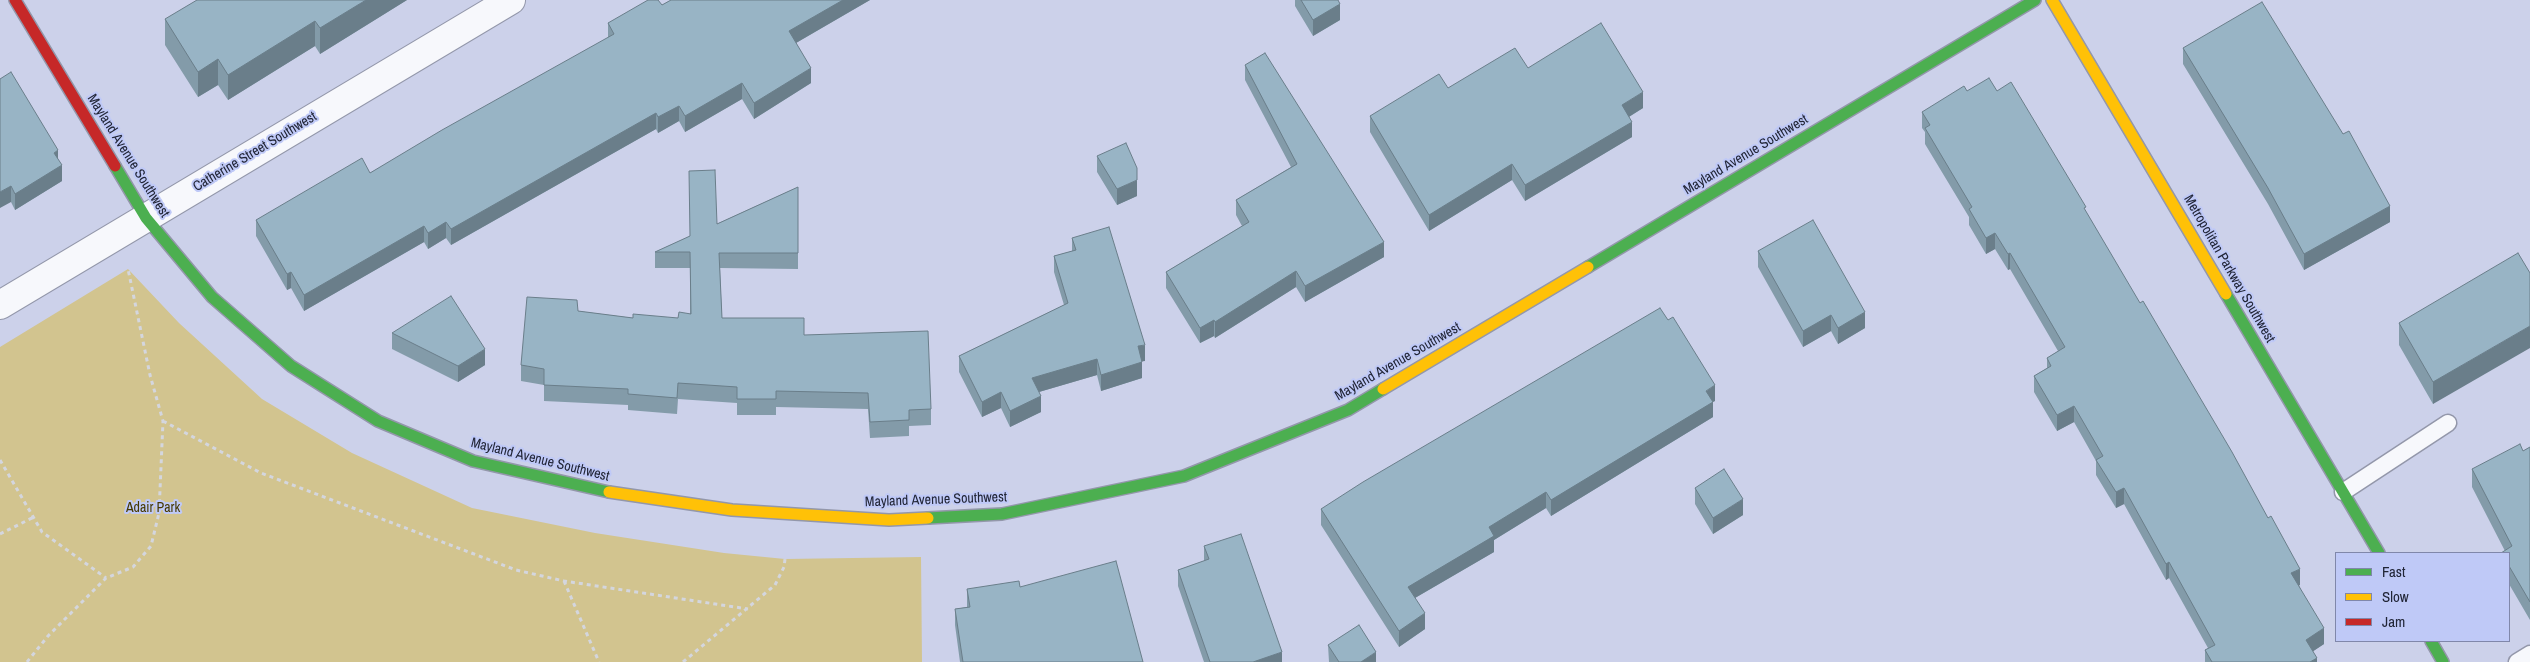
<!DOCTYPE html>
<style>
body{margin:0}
#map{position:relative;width:2530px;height:662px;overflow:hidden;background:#ccd1ea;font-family:"Archivo Narrow",sans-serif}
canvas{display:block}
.legend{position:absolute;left:2335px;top:552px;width:175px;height:90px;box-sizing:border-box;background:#bfc9f7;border:1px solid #8087aa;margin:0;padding:6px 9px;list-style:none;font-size:15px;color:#212536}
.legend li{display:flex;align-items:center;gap:10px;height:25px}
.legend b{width:25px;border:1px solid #8087aa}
</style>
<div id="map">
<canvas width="2530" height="662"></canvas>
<ul class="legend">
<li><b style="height:6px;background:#4caf50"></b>Fast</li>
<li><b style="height:6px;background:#ffc107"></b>Slow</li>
<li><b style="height:6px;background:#c62828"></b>Jam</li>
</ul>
</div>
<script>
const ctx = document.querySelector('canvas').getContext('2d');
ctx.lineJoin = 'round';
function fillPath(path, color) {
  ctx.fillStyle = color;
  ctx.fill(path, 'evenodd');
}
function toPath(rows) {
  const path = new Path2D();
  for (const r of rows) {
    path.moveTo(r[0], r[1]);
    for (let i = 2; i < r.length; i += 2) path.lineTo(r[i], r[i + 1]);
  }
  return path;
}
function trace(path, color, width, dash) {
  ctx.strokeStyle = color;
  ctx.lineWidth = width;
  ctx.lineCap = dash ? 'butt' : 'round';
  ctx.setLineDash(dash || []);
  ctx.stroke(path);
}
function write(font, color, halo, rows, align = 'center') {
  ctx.font = font + ' "Archivo Narrow",sans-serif';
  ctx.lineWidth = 4;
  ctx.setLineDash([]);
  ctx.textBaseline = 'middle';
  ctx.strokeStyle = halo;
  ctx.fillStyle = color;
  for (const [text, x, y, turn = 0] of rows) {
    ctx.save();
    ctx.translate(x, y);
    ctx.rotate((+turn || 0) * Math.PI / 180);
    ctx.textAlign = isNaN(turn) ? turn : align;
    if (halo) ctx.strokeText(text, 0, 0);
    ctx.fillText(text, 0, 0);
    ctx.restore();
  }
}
const green = toPath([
 [128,269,179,323,262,399,352,453,472,508,595,533,724,553,785,559,921,557,922,662,0,662,0,347]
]);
const path = toPath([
 [163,421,261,473,516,570,564,581,748,609],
 [0,460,42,532,106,578],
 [0,534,34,517],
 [564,581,599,662],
 [27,662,48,636,106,578,133,567,151,546,159,513,163,421,150,375,128,269],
 [683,662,775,585,784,567,785,559]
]);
const lane = toPath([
 [2343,492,2448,423],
 [2517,662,2530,654]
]);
const street = toPath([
 [0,305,511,0]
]);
const fast = toPath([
 [115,166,146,218,212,297,291,366,378,421,473,461,609,492],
 [1588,267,2035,0],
 [2226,294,2379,553],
 [928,518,1002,514,1184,476,1348,410,1383,389],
 [2431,641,2443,662]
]);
const slow = toPath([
 [2052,0,2226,294],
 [1383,389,1588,267],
 [609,492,732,510,889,520,928,518]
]);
const jam = toPath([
 [15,0,115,166]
]);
const wall = toPath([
 [407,0,320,54,315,46,228,100,218,85,198,97,165,45,165,19],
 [671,0,870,0,796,43,811,83,754,119,742,99,685,132,679,121,658,133,656,129,451,245,446,238,428,249,424,242,304,311,291,288,287,290,256,236,256,220,370,173,608,38,608,23,662,5],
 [1295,0,1338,0,1340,20,1313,36,1295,6],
 [2183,48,2343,134,2390,222,2304,270,2268,204,2183,64],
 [1245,65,1384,257,1305,302,1296,287,1215,338,1214,336,1200,343,1166,288,1166,272,1242,226,1236,215,1236,200,1291,167,1245,80],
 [1528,68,1643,108,1629,117,1632,137,1525,201,1512,180,1429,231,1370,132,1370,116,1448,88],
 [0,79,58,160,62,181,15,210,11,202],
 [1967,91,1997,91,2086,212,2300,585,2299,585,2324,644,2313,651,2317,662,2205,662,2205,650,2208,648,2169,578,2166,580,2124,504,2116,508,2096,475,2096,461,2074,422,2057,431,2034,392,2034,376,2047,368,2047,358,2058,351,2010,269,2008,270,1995,249,1986,254,1969,225,1969,217,1925,144,1925,132,1922,128,1922,112],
 [1097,156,1137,196,1117,205,1097,172],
 [798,187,798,269,720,268,722,318,804,335,931,409,931,425,909,426,909,436,870,438,868,409,776,407,776,415,737,415,737,403,678,399,677,414,628,410,628,405,544,401,544,385,521,381,521,365,578,311,633,318,678,318,690,314,690,268,655,268,655,252],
 [1072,238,1145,361,1142,361,1142,378,1101,391,1097,375,1039,392,1041,412,1010,427,1001,408,982,417,959,372,959,356,1064,305,1054,272,1054,256,1072,251],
 [1758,251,1865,328,1838,344,1831,331,1803,347,1758,267],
 [2530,273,2433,404,2399,345,2399,323],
 [392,333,485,365,458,382,392,349],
 [1715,401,1713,402,1713,417,1551,516,1546,508,1494,540,1494,552,1415,598,1425,629,1399,647,1321,525,1321,509],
 [2530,447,2530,620,2509,584,2509,553,2505,551,2472,487,2472,469,2523,451],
 [1695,488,1743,515,1713,534,1695,504],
 [1204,546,1282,662,1204,662,1178,586,1178,570,1204,561],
 [1020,587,1143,662,960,662,955,625,955,609,967,607,967,589],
 [1328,645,1376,662,1329,662]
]);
const shadedWall = toPath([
 [366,0,407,0,320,54,320,28],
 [843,0,870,0,789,47,789,31],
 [1340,4,1340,20,1313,36,1313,20],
 [315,21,315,46,228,100,228,75],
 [218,59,218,85,198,97,198,72],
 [811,68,811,83,754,119,754,103],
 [742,83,742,99,685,132,685,116],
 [1643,92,1643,108,1622,121,1622,105],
 [679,106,679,121,658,133,658,117],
 [656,113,656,129,451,245,451,229],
 [1632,122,1632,137,1525,201,1525,185],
 [58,150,58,166,54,153],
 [1512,164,1512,180,1429,231,1429,215],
 [62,165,62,181,15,210,15,194],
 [1137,180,1137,196,1117,205,1117,189],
 [11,186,11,202,0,208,0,192],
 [2390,206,2390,222,2304,270,2304,254],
 [446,222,446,238,428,249,428,233],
 [424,226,424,242,304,311,304,295],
 [1995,233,1995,249,1986,254,1986,238],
 [1384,242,1384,257,1305,302,1305,286],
 [2010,253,2010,269,2008,270,2008,254],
 [1296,271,1296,287,1215,338,1215,322],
 [291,272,291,288,287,290,287,274],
 [1865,312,1865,328,1838,344,1838,328],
 [1831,315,1831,331,1803,347,1803,331],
 [1214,320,1214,336,1200,343,1200,328],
 [2530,326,2530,348,2433,404,2433,382],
 [1145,345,1145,361,1138,362,1138,346],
 [485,349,485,365,458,382,458,366],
 [1097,359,1097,375,1032,394,1032,378],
 [1142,362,1142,378,1101,391,1101,375],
 [1715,385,1715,401,1713,402,1713,417,1551,516,1551,500],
 [1001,392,1001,408,982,417,982,402],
 [1041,396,1041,412,1010,427,1010,411],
 [2074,406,2074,422,2057,431,2057,415],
 [2124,488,2124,504,2116,508,2116,492],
 [1546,492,1546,508,1494,540,1494,552,1408,602,1408,587,1489,527],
 [1743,499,1743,515,1713,534,1713,518],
 [2169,562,2169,578,2166,580,2166,564],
 [2300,569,2300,585,2291,589,2291,573],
 [1425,613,1425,629,1399,647,1399,631],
 [2324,628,2324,644,2306,656,2306,640],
 [1282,652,1282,662,1253,662],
 [1376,652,1376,662,1361,662],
 [2317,658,2317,662,2310,662]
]);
const building = toPath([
 [197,0,366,0,320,28,315,21,228,75,218,59,198,72,165,19,197,0],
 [648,0,658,0,662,5,671,0,843,0,789,31,811,68,754,103,742,83,685,116,679,106,658,117,656,113,451,229,446,222,428,233,424,226,304,295,291,272,287,274,256,220,362,158,370,173,442,130,614,34,608,23,648,0],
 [1301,0,1338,0,1340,4,1313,20,1301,0],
 [2262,2,2343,134,2349,131,2390,206,2304,254,2268,188,2183,48,2262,2],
 [1601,23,1643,92,1622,105,1632,122,1525,185,1512,164,1429,215,1370,116,1439,74,1448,88,1515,48,1528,68,1601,23],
 [1265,53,1384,242,1305,286,1296,271,1215,322,1214,320,1200,328,1166,272,1249,222,1236,200,1297,164,1245,65,1265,53],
 [11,72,58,150,54,153,62,165,15,194,11,186,0,192,0,79,11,72],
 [1989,78,1997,91,2011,82,2086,207,2084,208,2140,303,2143,301,2232,452,2268,518,2271,516,2300,569,2291,573,2324,628,2306,640,2317,658,2310,662,2212,662,2205,650,2215,645,2169,562,2166,564,2124,488,2116,492,2096,460,2103,456,2074,406,2057,415,2034,376,2051,366,2047,358,2065,347,2010,253,2008,254,1995,233,1986,238,1969,209,1972,207,1925,128,1930,125,1922,112,1964,86,1967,91,1989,78],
 [1126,143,1137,168,1137,180,1117,189,1097,156,1126,143],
 [715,170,717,224,798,187,798,253,719,253,722,318,804,318,804,335,928,331,931,409,909,410,909,420,870,422,868,393,776,391,776,399,737,399,737,387,678,383,677,398,628,394,628,389,544,385,544,369,521,365,527,297,577,300,578,311,633,318,633,314,678,318,679,312,691,314,690,252,655,252,690,236,689,171,715,170],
 [1813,220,1865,312,1838,328,1831,315,1803,331,1758,251,1813,220],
 [1109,227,1145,345,1138,346,1142,362,1101,375,1097,359,1032,378,1041,396,1010,411,1001,392,982,402,959,356,1068,303,1054,256,1076,250,1072,238,1109,227],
 [2518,253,2530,273,2530,326,2433,382,2399,323,2518,253],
 [451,296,485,349,458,366,392,333,451,296],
 [1660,308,1668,320,1673,317,1715,385,1706,391,1713,402,1551,500,1546,492,1489,527,1494,536,1408,587,1425,613,1399,631,1321,509,1363,482,1660,308],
 [2520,444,2523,451,2530,447,2530,602,2509,566,2509,553,2501,553,2512,546,2472,469,2520,444],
 [1724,469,1743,499,1713,518,1695,488,1724,469],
 [1241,534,1282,652,1253,662,1210,662,1178,570,1209,559,1204,546,1241,534],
 [1116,561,1143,662,963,662,955,609,970,607,967,589,1019,581,1020,587,1116,561],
 [1359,625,1376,652,1361,662,1339,662,1328,645,1359,625]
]);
const streetNames = [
 ["Catherine Street Southwest",255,152,-31],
 ["Mayland Avenue Southwest",1746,155,-31],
 ["Mayland Avenue Southwest",128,156,58],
 ["Metropolitan Parkway Southwest",2229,269,60],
 ["Mayland Avenue Southwest",1398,362,-30],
 ["Mayland Avenue Southwest",540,460,14],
 ["Mayland Avenue Southwest",936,500,-2]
];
const parkNames = [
 ["Adair Park",153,508]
];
fillPath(green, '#d2c48f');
trace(lane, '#9397aa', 19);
trace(street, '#9397aa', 30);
trace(fast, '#9397aa', 14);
trace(slow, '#9397aa', 14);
trace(jam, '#9397aa', 14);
trace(path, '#d4d6de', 3, [4, 4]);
trace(lane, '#f7f8fc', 16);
trace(street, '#f7f8fc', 28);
trace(fast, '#4caf50', 11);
trace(slow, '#ffc107', 11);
trace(jam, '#c62828', 11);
fillPath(wall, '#839ba9');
fillPath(shadedWall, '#6a7e8a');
fillPath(building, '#98b4c5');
trace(building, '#6a7e8a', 1);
write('14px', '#212536', '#bfc9f7', streetNames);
write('14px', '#463900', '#bfc9f7', parkNames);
</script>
